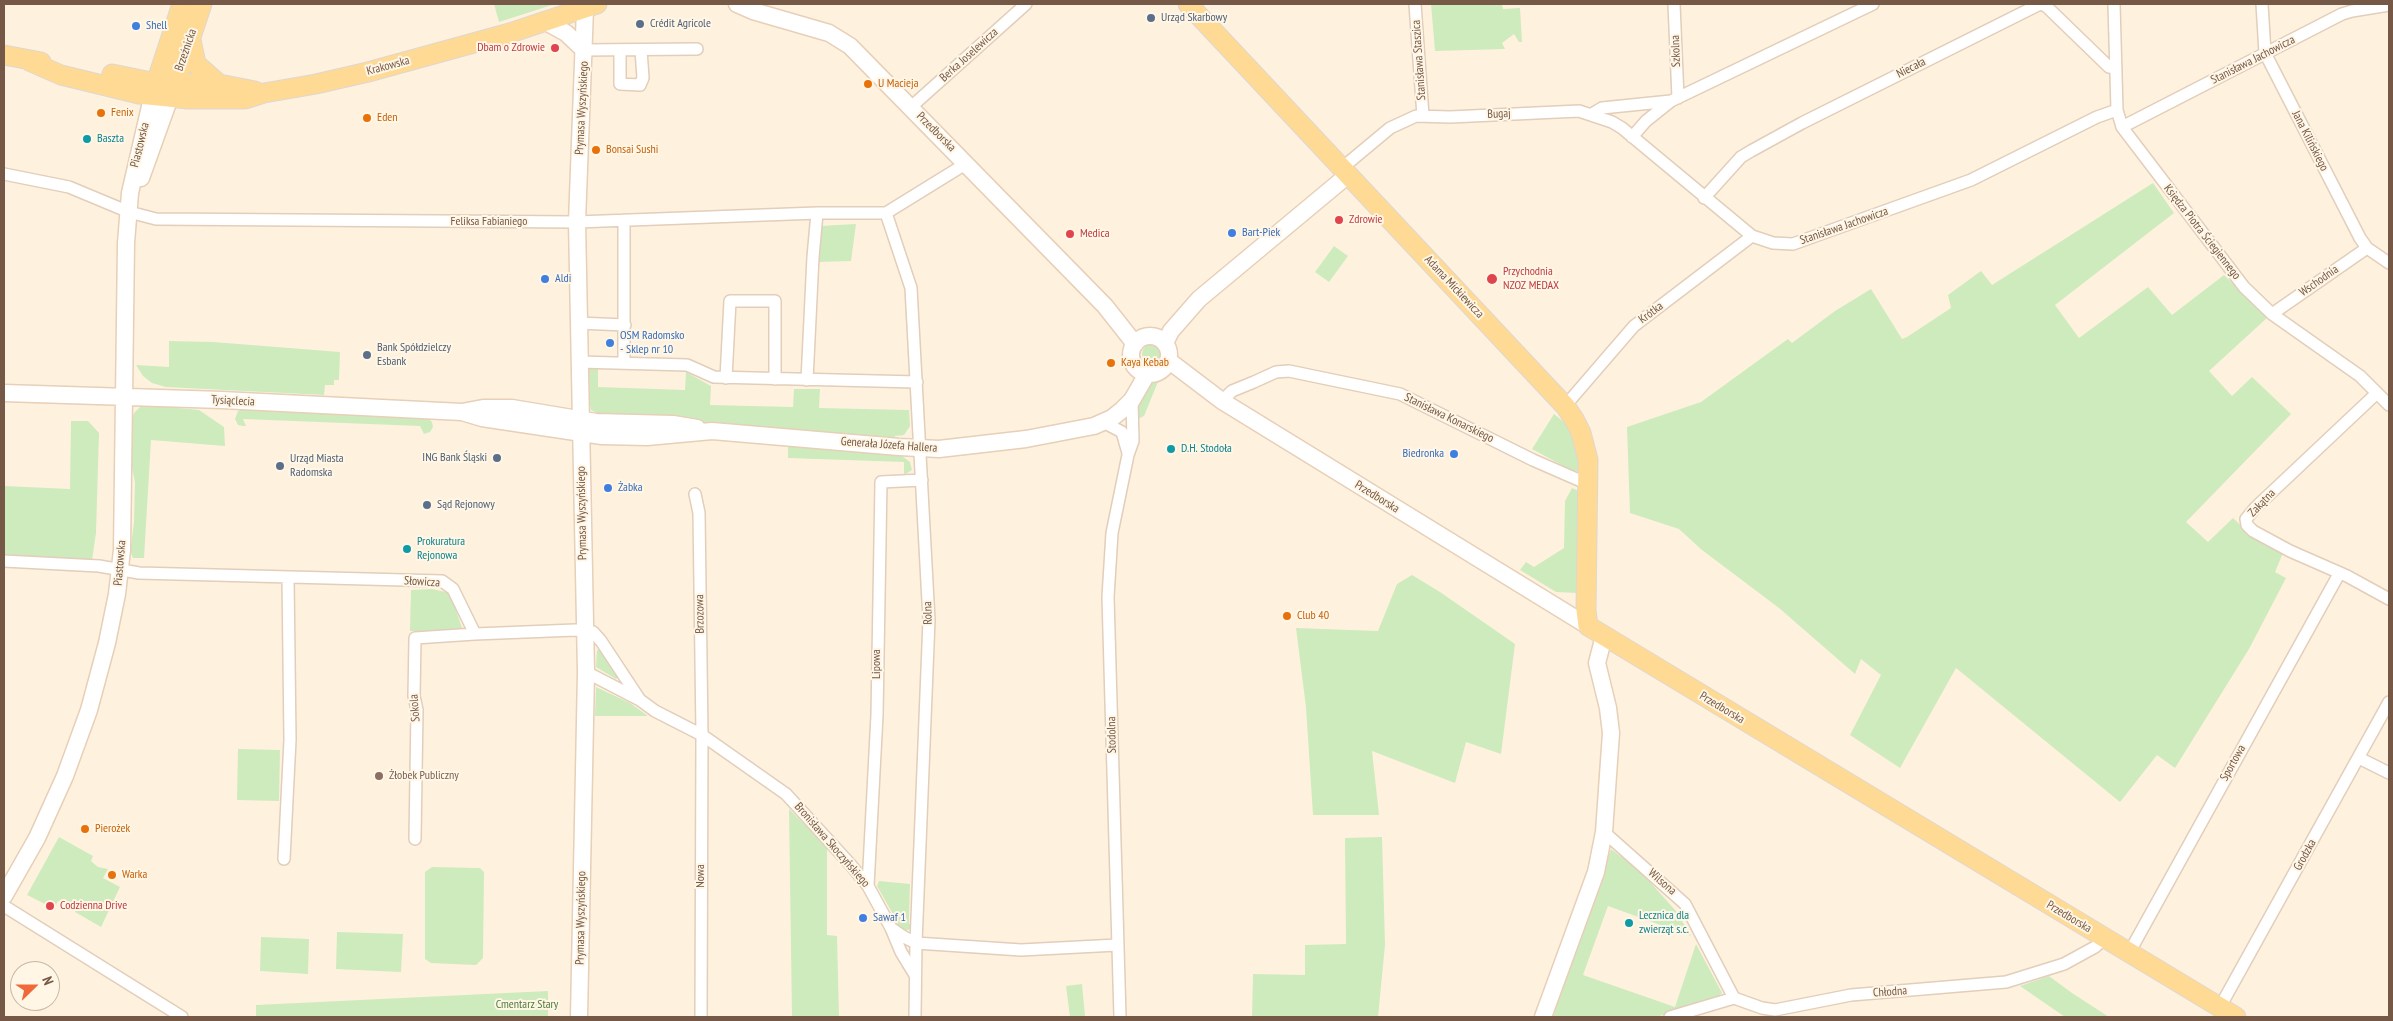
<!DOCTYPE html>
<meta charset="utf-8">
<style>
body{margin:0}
#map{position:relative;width:2393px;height:1021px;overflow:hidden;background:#fef2de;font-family:"PT Sans Narrow",sans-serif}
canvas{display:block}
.frame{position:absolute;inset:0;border:5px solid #755845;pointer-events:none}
.north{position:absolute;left:10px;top:961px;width:50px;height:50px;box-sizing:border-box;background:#fff6e6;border:1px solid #c8b7a6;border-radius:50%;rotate:68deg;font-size:14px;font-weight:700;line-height:20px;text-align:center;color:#755845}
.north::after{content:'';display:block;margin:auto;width:18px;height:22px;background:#f0693b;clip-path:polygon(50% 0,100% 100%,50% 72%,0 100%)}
</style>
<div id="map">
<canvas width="2393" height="1021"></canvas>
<div class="frame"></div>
<div class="north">N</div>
</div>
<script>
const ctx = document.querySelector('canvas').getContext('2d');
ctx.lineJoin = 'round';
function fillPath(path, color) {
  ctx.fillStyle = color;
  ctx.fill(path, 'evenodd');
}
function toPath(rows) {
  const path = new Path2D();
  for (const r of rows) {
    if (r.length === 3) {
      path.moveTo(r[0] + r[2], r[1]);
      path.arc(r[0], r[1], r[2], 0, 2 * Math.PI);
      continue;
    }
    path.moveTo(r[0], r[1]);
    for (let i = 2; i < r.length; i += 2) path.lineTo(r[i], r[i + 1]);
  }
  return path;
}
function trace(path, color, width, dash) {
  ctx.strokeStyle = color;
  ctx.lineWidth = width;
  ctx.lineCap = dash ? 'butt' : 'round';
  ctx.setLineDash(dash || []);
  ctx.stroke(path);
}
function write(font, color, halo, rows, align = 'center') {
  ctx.font = font + ' "PT Sans Narrow",sans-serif';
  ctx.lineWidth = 4;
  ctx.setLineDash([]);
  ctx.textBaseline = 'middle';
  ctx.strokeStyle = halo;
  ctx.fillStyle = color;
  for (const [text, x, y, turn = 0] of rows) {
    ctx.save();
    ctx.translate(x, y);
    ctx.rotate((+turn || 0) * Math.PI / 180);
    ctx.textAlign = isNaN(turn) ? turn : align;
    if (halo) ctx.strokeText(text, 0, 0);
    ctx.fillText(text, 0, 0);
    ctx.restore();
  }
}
const green = toPath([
 [494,4,555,4,499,22],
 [1431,4,1502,4,1503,9,1520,8,1522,42,1519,42,1514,34,1502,43,1505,49,1435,51],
 [2153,183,2174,213,2055,305,2079,338,2148,287,2172,315,2224,275,2268,317,2209,371,2232,396,2252,377,2291,414,2186,522,2208,542,2233,518,2252,536,2283,553,2275,572,2286,578,2249,649,2175,768,2157,755,2120,802,1956,668,1900,768,1850,735,1881,675,1861,659,1855,674,1779,608,1702,550,1679,529,1630,513,1627,427,1701,402,1788,339,1792,343,1835,311,1871,289,1902,339,1907,337,1951,308,1948,295,1981,271,1992,285],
 [856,224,851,261,816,262,820,226],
 [1334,246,1348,256,1329,282,1315,272],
 [169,341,213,342,340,352,339,380,334,380,334,385,325,385,324,395,166,387,152,383,143,376,136,365,169,367],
 [1152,354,10],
 [589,368,598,368,598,387,685,390,686,372,711,386,710,405,793,407,794,389,820,389,819,408,909,410,910,426,904,435,895,436,894,441,599,414,591,410,590,405],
 [1163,375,1170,376,1160,377,1144,416,1136,420,1135,413,1147,381],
 [148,405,199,410,224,427,225,446,151,440,144,558,133,558,131,553,131,546,134,522,135,482,131,463,131,422,134,413,140,407],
 [242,409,428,418,432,422,433,427,430,432,424,434,420,426,243,419,246,426,243,426,238,425,235,419,238,411],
 [1554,414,1570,427,1582,472,1571,470,1532,449],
 [71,421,88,421,99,433,96,533,92,560,4,555,4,486,70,489],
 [788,446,902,456,910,462,912,470,904,475,904,462,788,458],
 [1572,488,1581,492,1577,593,1556,592,1520,570,1526,562,1534,567,1564,548,1565,501],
 [1412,575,1440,592,1515,644,1501,754,1466,742,1455,783,1372,751,1379,815,1313,815,1306,707,1296,628,1378,631,1397,584],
 [432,589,450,593,462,628,458,631,422,634,421,631,410,631,411,590],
 [597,650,602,650,618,678,616,679,596,667],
 [596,687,630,703,648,716,595,716],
 [238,749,280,750,279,801,237,800],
 [789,809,827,847,827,935,837,936,839,1017,792,1017],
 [59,837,93,856,91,861,98,867,108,869,103,878,120,887,101,927,75,912,76,908,68,904,67,906,58,901,56,905,48,901,45,904,27,895],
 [1382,837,1385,945,1378,1017,1252,1017,1253,974,1305,975,1305,945,1346,944,1345,838],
 [1611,849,1641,872,1676,911,1691,936,1608,906,1583,975,1675,1007,1696,944,1722,993,1714,1000,1656,1017,1553,1017],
 [432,867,480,868,484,872,483,958,476,965,431,963,425,959,425,872],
 [879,881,910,884,909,917,909,924,912,924,911,929,904,931,896,924,898,923,877,886],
 [337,932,403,934,401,972,336,969],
 [261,937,309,939,308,974,260,971],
 [2049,976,2072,993,2109,1017,2065,1017,2020,986],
 [1082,984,1085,1016,1070,1017,1066,986],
 [548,991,548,1017,256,1017,256,1005]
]);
const street = toPath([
 [1415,4,1423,116],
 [1674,4,1678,98],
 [2114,4,2117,110,2122,127,2244,287,2272,314,2360,376,2389,405],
 [2262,4,2265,53,2360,238,2367,248,2389,263],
 [584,50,697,49],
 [620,50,620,84,640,85,643,78,641,50],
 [911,107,1026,4],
 [1592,114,1602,108,1671,101],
 [2122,127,2342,14,2352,11,2389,5],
 [1632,137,1646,121,1671,101,1873,4],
 [1342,168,1390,128,1416,116,1450,117,1579,111,1612,122,1622,128,1752,236,1773,243,1793,244,1971,180,2097,117,2117,110],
 [4,174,69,187,129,212,156,219,577,222,817,213,886,213,967,163],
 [1704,198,1741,157,1751,151,1802,123,2040,4,2046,6,2109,67,2116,68],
 [886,213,911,288,929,620,916,943,915,1017],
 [624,220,624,363],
 [2272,314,2367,248],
 [578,323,625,325],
 [579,362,687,365,714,377,917,382],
 [726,378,730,301,775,301,775,379],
 [807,380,813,257,817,213],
 [2377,393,2256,507,2246,519,2247,525,2253,531,2290,551,2347,576,2389,599],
 [1222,401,1232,391,1254,382,1276,372,1289,371,1400,394,1533,460,1588,484],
 [1565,406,1634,326,1752,236],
 [1103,422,1122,432,1128,453],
 [695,494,699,513,702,735,701,1017],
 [4,561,99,566,139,573,442,581,453,589,475,634,575,630,593,632,601,641,640,700],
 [586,672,640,700,655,711,702,735,786,794,850,864,868,886,891,928,904,937,916,943,1021,950,1117,945],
 [2359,758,2389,773],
 [1604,832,1685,904,1734,998],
 [415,839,417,710,414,696,415,638,475,634],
 [284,859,290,740,288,577],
 [868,886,877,715,881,482,922,480],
 [4,906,182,1017],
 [891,928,901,952,915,975],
 [2129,953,2339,574],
 [2220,1007,2389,702],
 [1120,1017,1108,597,1112,533,1128,455,1133,441,1132,400],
 [1670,1017,1734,998,1762,1008,1775,1010,1851,995,2006,982,2064,964,2095,947,2105,938]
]);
const secondary = toPath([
 [737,4,753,11,829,33,850,46,1105,306,1135,344],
 [546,22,566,33,584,50],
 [141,178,170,97],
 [1150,355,19],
 [1165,343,1171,331,1199,299,1348,175],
 [1168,360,1222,401,1588,626],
 [4,393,222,400,462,412,483,408,512,408,596,422,673,424,697,428],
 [462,412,482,418,602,436,647,437,712,431,899,447,939,449,1026,439,1094,426,1112,418,1122,410,1132,400,1147,374],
 [4,896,37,838,65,776,89,710,107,643,117,594,122,550,126,243,130,193,155,85],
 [579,1017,586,672,577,222,585,9],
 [1543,1017,1596,872,1604,832,1611,733,1608,708,1597,663,1604,636]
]);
const primary = toPath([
 [1188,4,1565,406,1574,419,1581,433,1588,460,1586,610,1588,626,2236,1017],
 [191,40,196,64,219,84],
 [4,55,41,62],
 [29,61,61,75,139,94,188,99,245,99,264,93,316,84,368,72,510,33,597,4],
 [112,74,156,83,219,84,255,91],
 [156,83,182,4],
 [172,94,202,4]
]);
const markers = [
 [1151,18,5,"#5c6f8a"],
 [640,24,5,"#5c6f8a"],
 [136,26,5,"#3f7fe0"],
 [555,48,5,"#e0444e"],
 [868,84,5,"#e8710a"],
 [101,113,5,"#e8710a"],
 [367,118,5,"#e8710a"],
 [87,139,5,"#0f9aa8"],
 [596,150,5,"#e8710a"],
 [1339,220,5,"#e0444e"],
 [1232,233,5,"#3f7fe0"],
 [1070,234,5,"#e0444e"],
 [545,279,5,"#3f7fe0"],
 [1492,279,6,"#e0444e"],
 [610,343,5,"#3f7fe0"],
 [367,355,5,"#5c6f8a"],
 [1111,363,5,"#e8710a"],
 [1171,449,5,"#0f9aa8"],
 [1454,454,5,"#3f7fe0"],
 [497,458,5,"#5c6f8a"],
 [280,466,5,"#5c6f8a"],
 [608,488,5,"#3f7fe0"],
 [427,505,5,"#5c6f8a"],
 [407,549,5,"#0f9aa8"],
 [1287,616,5,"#e8710a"],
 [379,776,5,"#8d6e63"],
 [85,829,5,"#e8710a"],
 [112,875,5,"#e8710a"],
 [50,906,5,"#e0444e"],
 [863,918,5,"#3f7fe0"],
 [1629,923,5,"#0f9aa8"]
];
const serviceNames = [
 ["Urząd Skarbowy",1161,18],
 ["Crédit Agricole",650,24],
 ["Bank Spółdzielczy",377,348],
 ["Esbank",377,362],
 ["ING Bank Śląski",487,458,"right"],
 ["Urząd Miasta",290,459],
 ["Radomska",290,473],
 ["Sąd Rejonowy",437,505]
];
const shopNames = [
 ["Shell",146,26],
 ["Bart-Piek",1242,233],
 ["Aldi",555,279],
 ["OSM Radomsko",620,336],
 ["- Sklep nr 10",620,350],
 ["Biedronka",1444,454,"right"],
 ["Żabka",618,488],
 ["Sawaf 1",873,918]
];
const healthNames = [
 ["Dbam o Zdrowie",545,48,"right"],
 ["Zdrowie",1349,220],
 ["Medica",1080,234],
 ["Przychodnia",1503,272],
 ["NZOZ MEDAX",1503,286],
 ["Codzienna Drive",60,906]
];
const streetNames = [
 ["Brzeźnicka",186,50,-71],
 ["Szkolna",1676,51,-92],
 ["Berka Joselewicza",969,55,-42],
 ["Stanisława Staszica",1419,60,-94],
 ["Stanisława Jachowicza",2253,60,-27],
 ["Krakowska",388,66,-15],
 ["Niecała",1911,68,-27],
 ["Prymasa Wyszyńskiego",582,108,-87],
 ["Bugaj",1499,114,-3],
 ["Przedborska",936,132,45],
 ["Jana Kilińskiego",2310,141,63],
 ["Piastowska",140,145,-76],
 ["Feliksa Fabianiego",489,222],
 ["Stanisława Jachowicza",1844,226,-19],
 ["Księdza Piotra Ściegiennego",2202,232,52],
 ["Wschodnia",2319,281,-35],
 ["Adama Mickiewicza",1454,287,47],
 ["Krótka",1651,313,-37],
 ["Tysiąclecia",233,401,3],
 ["Stanisława Konarskiego",1449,418,26],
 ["Generała Józefa Hallera",889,445,4],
 ["Przedborska",1377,497,32],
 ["Zakątna",2262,503,-46],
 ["Prymasa Wyszyńskiego",582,513,-91],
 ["Piastowska",120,563,-85],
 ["Słowicza",422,582,4],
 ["Rolna",928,613,-91],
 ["Brzozowa",700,614,-91],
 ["Lipowa",877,664,-90],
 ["Sokola",415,708,-94],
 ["Przedborska",1722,708,31],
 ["Stodolna",1112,735,-91],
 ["Sportowa",2233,763,-61],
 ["Bronisława Skoczyńskiego",832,845,49],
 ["Grodzka",2305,855,-61],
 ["Nowa",701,876,-90],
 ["Wilsona",1662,882,41],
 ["Przedborska",2069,917,31],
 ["Prymasa Wyszyńskiego",581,918,-89],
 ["Chłodna",1890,992,-4]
];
const foodNames = [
 ["U Macieja",878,84],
 ["Fenix",111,113],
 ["Eden",377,118],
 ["Bonsai Sushi",606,150],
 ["Kaya Kebab",1121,363],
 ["Club 40",1297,616],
 ["Pierożek",95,829],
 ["Warka",122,875]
];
const cultureNames = [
 ["Baszta",97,139],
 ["D.H. Stodoła",1181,449],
 ["Prokuratura",417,542],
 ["Rejonowa",417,556],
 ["Lecznica dla",1639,916],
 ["zwierząt s.c.",1639,930]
];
const educationNames = [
 ["Żłobek Publiczny",389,776]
];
const parkNames = [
 ["Cmentarz Stary",527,1005]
];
fillPath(green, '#ceebbd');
trace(street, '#e2ceba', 14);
trace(secondary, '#e7cfb8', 19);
trace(primary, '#ded7d2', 21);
trace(street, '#fff', 11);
trace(secondary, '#fff', 16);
trace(primary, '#ffda94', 19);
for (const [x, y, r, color] of markers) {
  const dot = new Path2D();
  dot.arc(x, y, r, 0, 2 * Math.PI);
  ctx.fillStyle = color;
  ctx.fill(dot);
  trace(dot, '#fff6e6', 2);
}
write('12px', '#4e5e75', '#fff6e6', serviceNames, 'left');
write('12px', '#366cbe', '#fff6e6', shopNames, 'left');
write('12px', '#be3a42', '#fff6e6', healthNames, 'left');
write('12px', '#755845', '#fff6e6', streetNames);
write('12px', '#c56008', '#fff6e6', foodNames, 'left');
write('12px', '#0d838f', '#fff6e6', cultureNames, 'left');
write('12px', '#785e54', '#fff6e6', educationNames, 'left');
write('12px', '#4d7b3c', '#fff6e6', parkNames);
</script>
